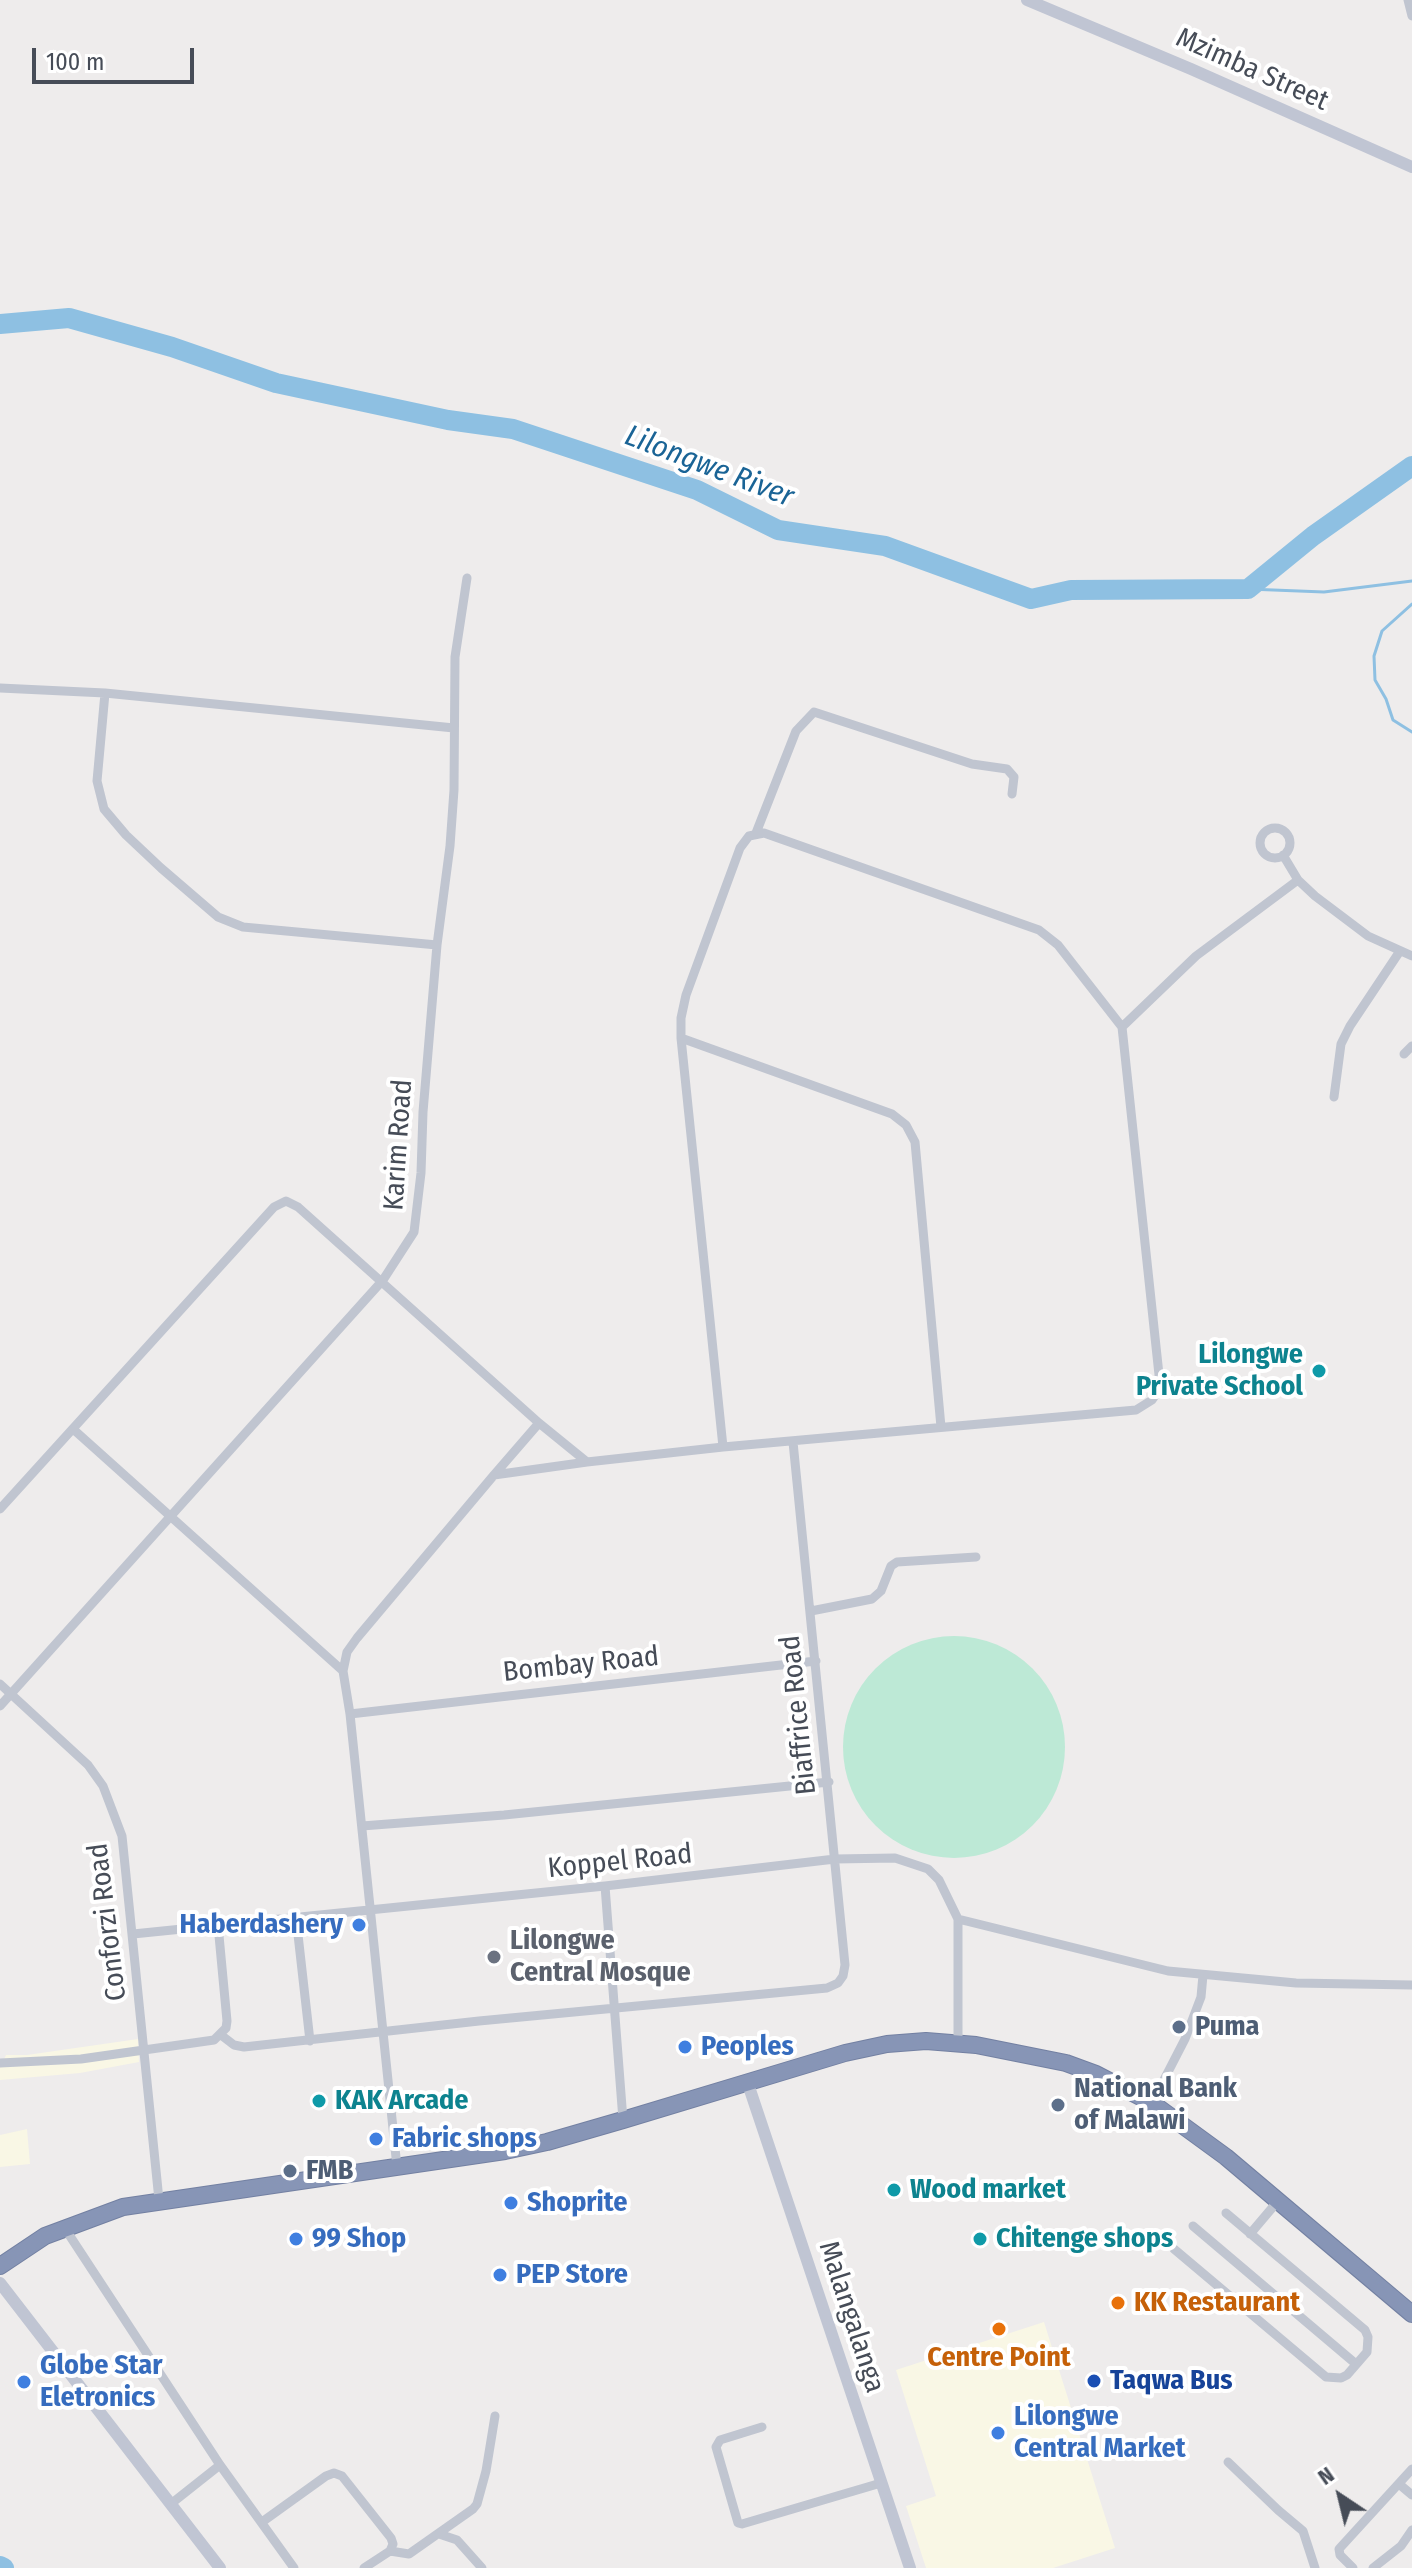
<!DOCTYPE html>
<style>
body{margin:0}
#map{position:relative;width:1412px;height:2568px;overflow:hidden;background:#eeecec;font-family:"Fira Sans Condensed",sans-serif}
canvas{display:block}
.north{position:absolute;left:1300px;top:2456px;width:80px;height:80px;-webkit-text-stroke:6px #fff;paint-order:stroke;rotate:325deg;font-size:22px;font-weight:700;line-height:32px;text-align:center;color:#464c57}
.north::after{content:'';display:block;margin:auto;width:28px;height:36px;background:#464c57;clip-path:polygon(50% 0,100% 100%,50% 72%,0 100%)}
.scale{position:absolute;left:32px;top:48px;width:162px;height:36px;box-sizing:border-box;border:4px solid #464c57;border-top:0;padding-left:10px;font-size:24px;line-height:28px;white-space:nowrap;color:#464c57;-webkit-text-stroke:6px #fff;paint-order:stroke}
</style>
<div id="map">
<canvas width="1412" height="2568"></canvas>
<div class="north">N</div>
<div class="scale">100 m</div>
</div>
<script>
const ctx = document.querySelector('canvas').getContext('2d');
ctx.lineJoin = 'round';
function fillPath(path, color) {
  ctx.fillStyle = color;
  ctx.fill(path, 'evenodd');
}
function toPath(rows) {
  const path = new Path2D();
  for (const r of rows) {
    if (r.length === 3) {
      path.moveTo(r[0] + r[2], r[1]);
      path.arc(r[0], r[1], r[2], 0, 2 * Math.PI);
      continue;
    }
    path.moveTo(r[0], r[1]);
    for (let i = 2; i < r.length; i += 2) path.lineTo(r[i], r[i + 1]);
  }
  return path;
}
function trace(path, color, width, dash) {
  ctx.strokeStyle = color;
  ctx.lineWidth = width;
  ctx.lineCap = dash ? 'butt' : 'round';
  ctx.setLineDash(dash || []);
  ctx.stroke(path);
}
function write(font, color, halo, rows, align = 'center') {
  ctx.font = font + ' "Fira Sans Condensed",sans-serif';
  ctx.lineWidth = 8;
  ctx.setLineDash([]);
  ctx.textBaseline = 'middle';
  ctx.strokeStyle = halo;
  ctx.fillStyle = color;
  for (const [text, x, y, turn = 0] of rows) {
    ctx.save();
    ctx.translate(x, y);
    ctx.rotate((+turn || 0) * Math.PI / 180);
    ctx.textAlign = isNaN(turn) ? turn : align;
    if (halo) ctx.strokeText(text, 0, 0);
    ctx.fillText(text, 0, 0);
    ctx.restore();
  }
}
const commercial = toPath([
 [138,2039,139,2062,80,2073,0,2080,0,2068,6,2055,27,2055],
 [27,2129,30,2164,0,2167,0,2135],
 [1044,2322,1115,2548,1053,2568,926,2568,906,2506,936,2496,896,2370]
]);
const green = toPath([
 [954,1747,111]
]);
const stream = toPath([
 [1248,589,1324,592,1412,581],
 [1412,604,1382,631,1374,656,1375,680,1386,699,1393,720,1412,732]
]);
const river = toPath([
 [0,324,69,318,172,347,276,383,448,420,513,429,697,490,778,530,885,546,1031,599,1071,590,1248,589,1313,536,1412,466],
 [0,2566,4,2568]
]);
const street = toPath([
 [1408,0,1412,16],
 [0,688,105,693,454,728],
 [105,693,97,781,104,809,126,835,161,868,218,917,243,927,437,945],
 [1275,843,15],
 [756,833,796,731,814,712,972,764,1007,769,1014,777,1012,794],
 [1283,855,1298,880,1315,896,1368,936,1412,956],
 [1122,1027,1196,956,1298,880],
 [681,1038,892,1114,906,1125,915,1142,941,1427],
 [1404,1054,1412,1046],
 [1334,1097,1341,1044,1350,1026,1400,951],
 [73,1429,343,1671],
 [494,1475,539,1423],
 [0,1509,274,1207,286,1201,298,1207,539,1423,587,1462],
 [811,1611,872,1599,881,1591,891,1566,897,1562,976,1557],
 [0,1684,88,1765,103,1786,122,1836,159,2200],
 [0,1706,383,1280,414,1232,421,1173,423,1112,437,945,450,846,454,790,455,657,467,578],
 [350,1714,816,1661],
 [362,1826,504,1815,829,1782],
 [605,1886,623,2120],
 [296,1917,310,2041],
 [958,1919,1168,1971,1296,1983,1412,1985],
 [133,1934,605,1886,835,1859,895,1858,928,1869,939,1880,958,1919,958,2043],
 [221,2035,234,2045,244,2047,479,2021,827,1988,838,1983,843,1976,845,1965,793,1442],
 [0,2063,81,2059,214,2040,226,2028,227,2021,218,1925],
 [1152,2103,1185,2039,1201,1997,1203,1975],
 [397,2167,350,1714,343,1671,347,1652,357,1638,494,1475,587,1462,723,1447,1136,1410,1152,1400,1157,1393,1160,1384,1122,1027,1058,945,1039,930,764,833,749,836,740,848,686,995,681,1018,681,1038,723,1447],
 [1193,2226,1356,2364],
 [64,2227,220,2465,294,2568],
 [1250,2234,1278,2201],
 [1174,2249,1326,2377,1341,2378,1347,2375,1367,2352,1368,2337,1365,2330,1226,2213],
 [762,2427,720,2440,716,2447,738,2523,742,2524,881,2483],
 [1228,2462,1278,2510,1303,2531,1315,2568],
 [1399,2484,1412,2495],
 [172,2503,220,2465],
 [262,2522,326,2476,334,2473,342,2476,391,2538,393,2544,390,2551,364,2568],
 [439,2534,457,2540,482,2568],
 [390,2551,409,2554,473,2509,477,2504,486,2471,495,2416],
 [1353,2568,1340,2555,1339,2549,1412,2469],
 [1373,2568,1401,2546,1412,2530]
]);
const secondary = toPath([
 [1027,0,1191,69,1412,167],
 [747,2081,910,2568],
 [0,2283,220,2568]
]);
const highway = toPath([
 [0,2266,45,2236,123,2207,505,2151,547,2142,623,2120,845,2053,887,2044,926,2041,976,2045,1066,2063,1096,2074,1152,2103,1226,2157,1412,2314]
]);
const markers = [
 [1319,1371,8,"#0f9aa8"],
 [359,1925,8,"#3f7fe0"],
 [494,1957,8,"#6b7280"],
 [1179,2027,8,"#5c6f8a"],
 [685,2047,8,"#3f7fe0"],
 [319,2101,8,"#0f9aa8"],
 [1058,2105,8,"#5c6f8a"],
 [376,2139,8,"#3f7fe0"],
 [290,2171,8,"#5c6f8a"],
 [894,2190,8,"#0f9aa8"],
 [511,2203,8,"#3f7fe0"],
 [296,2239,8,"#3f7fe0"],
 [980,2239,8,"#0f9aa8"],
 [500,2275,8,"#3f7fe0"],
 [1118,2303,8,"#e8710a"],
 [999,2329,8,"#e8710a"],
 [1094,2381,8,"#1a4fb4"],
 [24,2382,8,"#3f7fe0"],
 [998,2433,8,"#3f7fe0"]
];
const streetNames = [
 ["Mzimba Street",1252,70,24],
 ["Karim Road",399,1145,-86],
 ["Bombay Road",581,1665,-6],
 ["Biaffrice Road",799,1715,-96],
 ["Koppel Road",620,1862,-6],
 ["Conforzi Road",108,1922,-97],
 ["Malangalanga",851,2317,72]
];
const cultureNames = [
 ["Lilongwe",1303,1355,"right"],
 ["Private School",1303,1387,"right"],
 ["KAK Arcade",335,2101],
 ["Wood market",910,2190],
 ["Chitenge shops",996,2239]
];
const shopNames = [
 ["Haberdashery",343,1925,"right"],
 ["Peoples",701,2047],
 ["Fabric shops",392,2139],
 ["Shoprite",527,2203],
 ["99 Shop",312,2239],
 ["PEP Store",516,2275],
 ["Globe Star",40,2366],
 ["Eletronics",40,2398],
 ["Lilongwe",1014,2417],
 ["Central Market",1014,2449]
];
const worshipNames = [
 ["Lilongwe",510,1941],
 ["Central Mosque",510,1973]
];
const serviceNames = [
 ["Puma",1195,2027],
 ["National Bank",1074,2089],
 ["of Malawi",1074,2121],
 ["FMB",306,2171]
];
const foodNames = [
 ["KK Restaurant",1134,2303],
 ["Centre Point",999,2358,"center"]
];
const transitNames = [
 ["Taqwa Bus",1110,2381]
];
const waterNames = [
 ["Lilongwe River",709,467,21]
];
fillPath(commercial, '#f9f7e5');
fillPath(green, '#bde9d6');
trace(stream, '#8ec0e2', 3);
trace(river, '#8ec0e2', 20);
trace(highway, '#7380a2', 18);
trace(street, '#c0c5d0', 9);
trace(secondary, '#c0c5d3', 12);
trace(highway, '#8795b6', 16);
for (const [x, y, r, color] of markers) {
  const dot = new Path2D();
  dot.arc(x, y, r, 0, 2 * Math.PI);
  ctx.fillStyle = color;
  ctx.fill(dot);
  trace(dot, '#fff', 3);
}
write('28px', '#464c57', '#fff', streetNames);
write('bold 28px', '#0d838f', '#fff', cultureNames, 'left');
write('bold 28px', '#366cbe', '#fff', shopNames, 'left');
write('bold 28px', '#5b616d', '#fff', worshipNames, 'left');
write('bold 28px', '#4e5e75', '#fff', serviceNames, 'left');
write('bold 28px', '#c56008', '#fff', foodNames, 'left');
write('bold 28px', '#164399', '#fff', transitNames, 'left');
write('italic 30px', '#1a6496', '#fff', waterNames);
</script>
